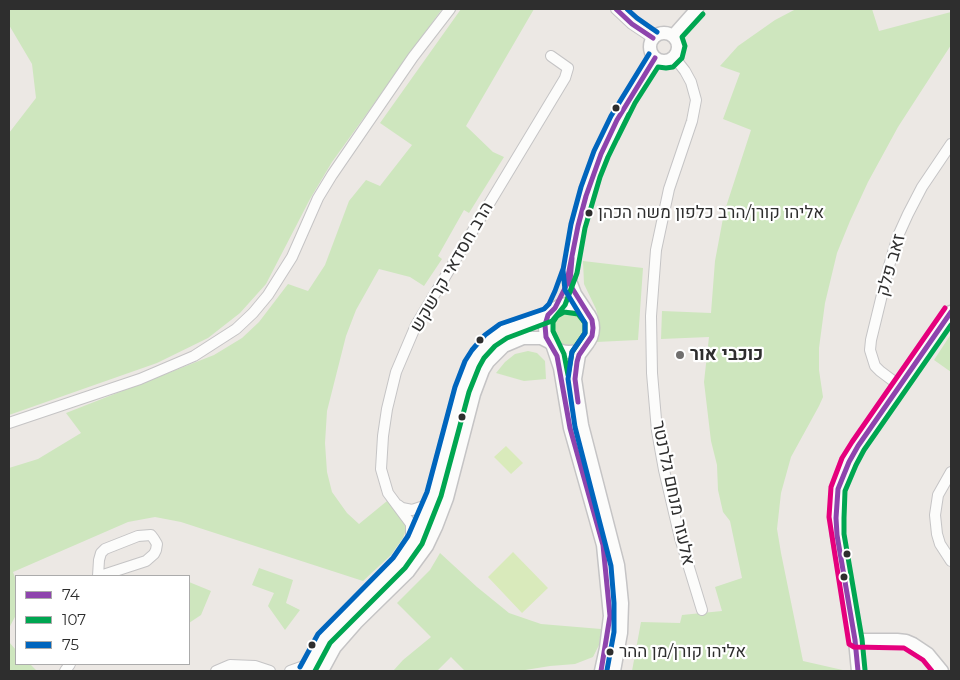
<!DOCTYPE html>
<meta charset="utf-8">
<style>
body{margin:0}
#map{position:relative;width:960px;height:680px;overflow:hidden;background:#ece8e4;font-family:Montserrat,sans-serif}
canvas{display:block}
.frame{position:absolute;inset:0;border:10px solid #2e2e2e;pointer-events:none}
.legend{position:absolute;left:15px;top:575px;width:175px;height:90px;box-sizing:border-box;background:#fff;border:1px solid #ababab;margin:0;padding:6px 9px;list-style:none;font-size:15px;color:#2e2e2e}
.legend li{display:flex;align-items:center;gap:10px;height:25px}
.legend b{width:25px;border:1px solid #ababab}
</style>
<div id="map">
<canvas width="960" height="680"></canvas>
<div class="frame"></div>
<ul class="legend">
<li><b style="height:6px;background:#8e44ad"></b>74</li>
<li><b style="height:6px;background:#00a651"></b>107</li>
<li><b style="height:6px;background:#0065bd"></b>75</li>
</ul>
</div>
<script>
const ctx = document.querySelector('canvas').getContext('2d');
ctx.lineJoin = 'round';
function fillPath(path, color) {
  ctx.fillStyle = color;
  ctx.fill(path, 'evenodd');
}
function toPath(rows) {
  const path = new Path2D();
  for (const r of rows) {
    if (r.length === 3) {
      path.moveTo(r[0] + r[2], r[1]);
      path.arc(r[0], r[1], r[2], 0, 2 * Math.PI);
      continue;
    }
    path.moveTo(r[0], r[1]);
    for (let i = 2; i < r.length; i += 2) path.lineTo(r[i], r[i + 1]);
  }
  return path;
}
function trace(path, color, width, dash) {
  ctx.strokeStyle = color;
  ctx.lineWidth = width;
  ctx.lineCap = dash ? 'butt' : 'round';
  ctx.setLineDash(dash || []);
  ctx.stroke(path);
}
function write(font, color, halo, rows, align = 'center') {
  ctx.font = font + ' Montserrat,Heebo,sans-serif';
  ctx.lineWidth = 4.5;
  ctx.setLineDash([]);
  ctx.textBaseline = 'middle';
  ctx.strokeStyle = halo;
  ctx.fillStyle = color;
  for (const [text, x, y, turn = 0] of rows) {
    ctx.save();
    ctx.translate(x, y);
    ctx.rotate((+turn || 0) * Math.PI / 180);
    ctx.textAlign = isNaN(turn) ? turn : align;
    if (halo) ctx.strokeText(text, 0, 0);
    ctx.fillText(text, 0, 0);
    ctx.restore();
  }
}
const green = toPath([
 [9,9,442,9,332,162,310,199,266,284,240,313,208,338,157,363,9,415,9,133,36,98,32,64,9,25],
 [461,9,534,9,466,126,493,152,504,157,469,213,464,210,438,256,442,259,424,286,410,277,379,269,356,310,346,336,327,411,325,443,327,472,332,492,347,513,359,524,387,501,406,522,407,527,403,538,391,555,363,581,181,522,155,517,128,522,13,572,16,580,16,615,9,628,9,468,38,459,81,433,66,413,214,355,242,338,259,322,288,284,308,291,325,265,349,201,366,180,380,186,412,145,380,123],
 [796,9,872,9,879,31,951,12,951,45,898,127,868,182,850,221,837,253,825,303,819,348,819,370,823,397,819,406,791,457,781,493,777,529,781,553,803,661,847,671,632,671,641,622,680,623,682,615,722,611,715,587,742,578,730,521,723,512,718,490,717,465,711,441,704,382,709,337,661,339,662,311,711,313,715,261,724,213,751,130,723,119,740,73,720,66,738,46,775,20],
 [583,261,643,268,638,340,596,342,599,333,600,324,596,309,584,284],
 [569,328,19],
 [951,334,951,372,934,360],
 [528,351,537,353,545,361,546,379,524,381,496,373,505,362,515,354],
 [440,553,477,587,509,613,541,624,601,629,599,645,593,657,575,664,550,666,519,671,465,671,451,657,437,671,393,671,403,660,431,637,397,603,430,570],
 [259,568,293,580,286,603,300,610,285,630,268,606,274,593,252,585],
 [189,582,211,591,201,615,189,623],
 [9,642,16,650,16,664,30,664,37,671,9,671]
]);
const pitch = toPath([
 [506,446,523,463,511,474,494,457],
 [513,552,548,588,522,613,488,577]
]);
const minor = toPath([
 [616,9,632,24,653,38],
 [674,57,685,71,691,82,696,100,692,121,669,189,656,250,651,316,652,373,657,431,664,470,680,538,702,610],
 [900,386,880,371,875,366,870,350,871,340,889,266,898,236,908,214,922,187,951,144],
 [9,423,140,379,194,356,236,329,253,313,268,295,292,257,318,198,332,175,413,57,450,9],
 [951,472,938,495,935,515,937,534,940,544,951,561],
 [398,505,402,508,412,510,430,504],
 [411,544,411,524,388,493,381,469,383,436,387,409,396,372,416,325,565,78,568,68,551,56],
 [98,576,99,560,101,553,105,549,138,536,151,535,154,539,157,544,156,550,154,554,146,561,100,576],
 [65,671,70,664],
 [216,671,230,665,255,666,270,671],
 [290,671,304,666,311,660]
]);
const tertiary = toPath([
 [664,47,14],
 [673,36,697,9],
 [569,328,24],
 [587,312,575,294,570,281,573,252,586,196,601,154,617,120,655,58],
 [588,343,579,355,575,379,582,425,618,565,620,583,622,603,621,633,614,671],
 [553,347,560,368,570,428,603,545,610,616,606,648,601,671],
 [855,640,897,640,906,641,913,644,928,654,942,671],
 [307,671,324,639,347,614,399,563,415,540,434,494,462,390,472,364,478,354,490,340,504,331,531,322,548,315],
 [322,671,335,647,356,623,408,572,427,546,436,527,447,498,474,394,483,370,488,362,504,346,523,338,541,338,549,342],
 [858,671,855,640,837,535,836,518,838,489,849,462,858,446,951,312]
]);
const bus1 = toPath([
 [616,9,632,24,653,38],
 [572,258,570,281,572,288,592,320,593,328,592,336,579,355,577,362,575,379,578,402],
 [601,671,610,616,603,545,570,428,557,356,546,337,545,325,548,315,555,308,566,286,578,226,586,196,601,154,617,120,655,58],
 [858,671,855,640,837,535,836,518,838,489,849,462,858,446,951,312]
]);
const bus2 = toPath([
 [617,139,635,103,658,67,666,68,673,67,682,58,685,46,682,37,703,14],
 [564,312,578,314,585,323,585,333,572,352,568,375,564,354,553,331,553,322,557,316,564,312],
 [865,670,862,639,844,534,844,518,845,491,856,465,864,450,951,325],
 [315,671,330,643,405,568,422,544,441,496,469,392,479,367,484,358,495,346,507,338,552,321,565,305,577,273,585,228,600,177,608,157,629,114]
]);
const bus3 = toPath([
 [627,9,637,18,657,32],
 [300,667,318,634,393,558,408,536,427,492,455,387,465,361,472,350,485,335,500,324,544,309,549,304,555,291,563,269],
 [607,670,614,632,614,603,611,566,575,427,568,379,572,352,585,333,585,323,565,290,563,270,571,224,581,187,594,151,611,116,649,54]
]);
const bus4 = toPath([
 [932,671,923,660,904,648,854,647,849,644,829,517,831,487,842,458,852,442,945,308]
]);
const markers = [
 [616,108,4.5,"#2e2e2e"],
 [589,213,4.5,"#2e2e2e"],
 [480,340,4.5,"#2e2e2e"],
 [680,355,5,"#706f6e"],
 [462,417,4.5,"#2e2e2e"],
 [847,554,4.5,"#2e2e2e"],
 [844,577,4.5,"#2e2e2e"],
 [312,645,4.5,"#2e2e2e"],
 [610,652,4.5,"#2e2e2e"]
];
const busNames = [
 ["אליהו קורן/הרב כלפון משה הכהן",598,213],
 ["אליהו קורן/מן ההר",619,652]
];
const streetNames = [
 ["זאב פלק",891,265,-74],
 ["הרב חסדאי קרשקש",452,267,-60],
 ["אלעזר מנחם גלרנטר",673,493,78]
];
const poiNames = [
 ["כוכבי אור",690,355]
];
fillPath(green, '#cee6be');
fillPath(pitch, '#d9eabb');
trace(minor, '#c5c4c5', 12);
trace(tertiary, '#c5c4c5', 15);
trace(minor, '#fcfcfb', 10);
trace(tertiary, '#fcfcfb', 12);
trace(bus1, '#8e44ad', 5);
trace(bus2, '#00a651', 5);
trace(bus3, '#0065bd', 5);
trace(bus4, '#e5007d', 5);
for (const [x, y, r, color] of markers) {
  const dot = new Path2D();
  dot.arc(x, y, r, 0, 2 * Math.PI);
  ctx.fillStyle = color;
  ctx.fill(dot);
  trace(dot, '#fff', 2);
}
write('17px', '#2e2e2e', '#fff', busNames, 'left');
write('18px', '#2e2e2e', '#fff', streetNames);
write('bold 18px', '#2e2e2e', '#fff', poiNames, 'left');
</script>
